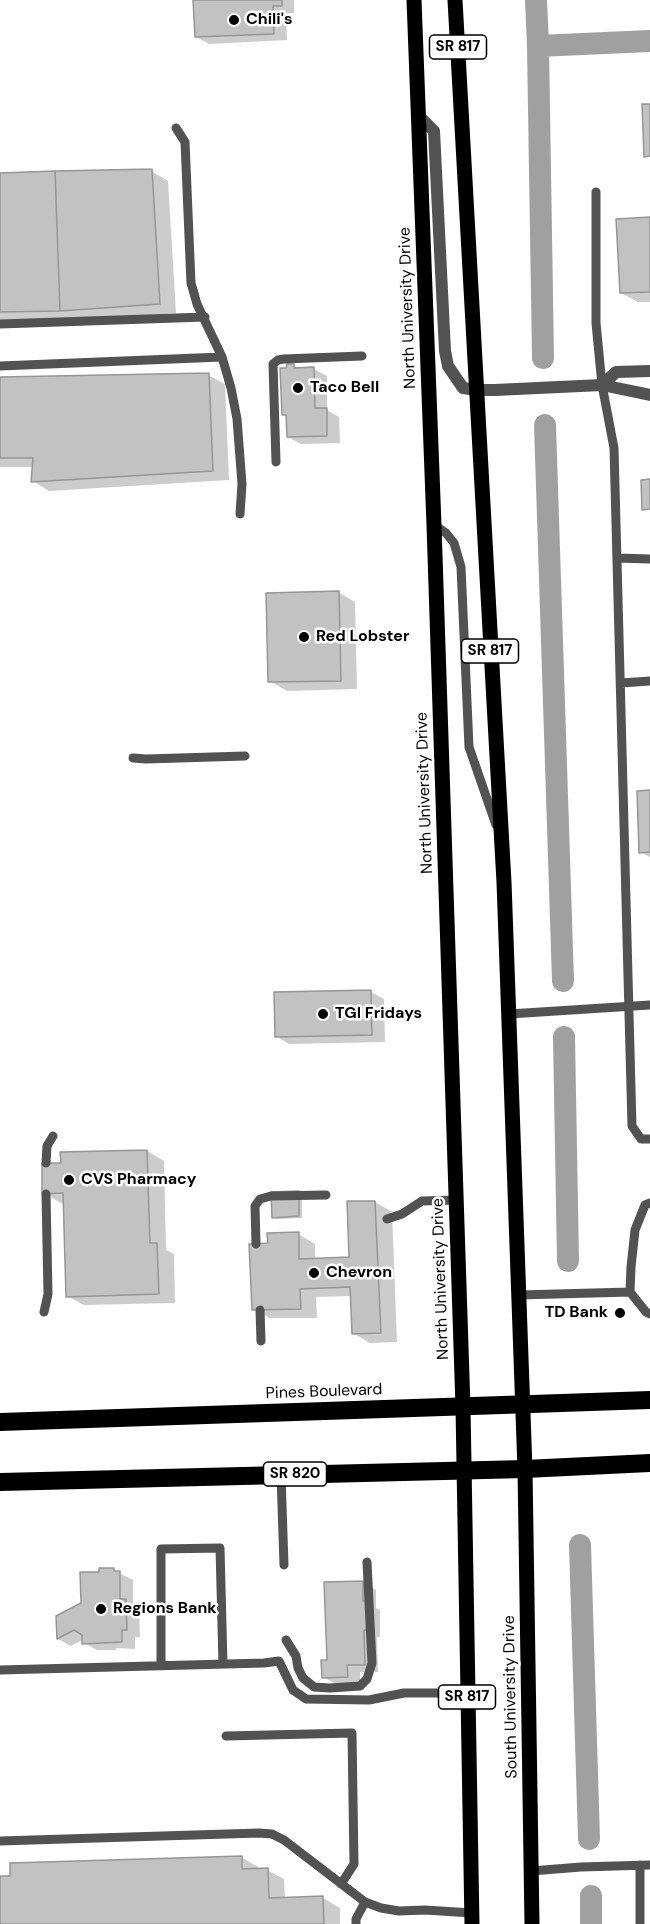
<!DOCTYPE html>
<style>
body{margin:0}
canvas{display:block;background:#fff}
</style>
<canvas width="650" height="1924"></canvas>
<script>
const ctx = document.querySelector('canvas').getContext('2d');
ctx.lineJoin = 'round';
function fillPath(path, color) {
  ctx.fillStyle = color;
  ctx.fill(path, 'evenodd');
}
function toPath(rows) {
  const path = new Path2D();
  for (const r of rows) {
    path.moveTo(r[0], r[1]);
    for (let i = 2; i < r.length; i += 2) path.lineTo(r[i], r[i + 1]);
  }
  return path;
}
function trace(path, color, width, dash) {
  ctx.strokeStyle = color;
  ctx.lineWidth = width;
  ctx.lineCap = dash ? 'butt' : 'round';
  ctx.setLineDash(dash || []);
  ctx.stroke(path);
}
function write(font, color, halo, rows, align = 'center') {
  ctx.font = font + ' "DM Sans",sans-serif';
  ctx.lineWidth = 5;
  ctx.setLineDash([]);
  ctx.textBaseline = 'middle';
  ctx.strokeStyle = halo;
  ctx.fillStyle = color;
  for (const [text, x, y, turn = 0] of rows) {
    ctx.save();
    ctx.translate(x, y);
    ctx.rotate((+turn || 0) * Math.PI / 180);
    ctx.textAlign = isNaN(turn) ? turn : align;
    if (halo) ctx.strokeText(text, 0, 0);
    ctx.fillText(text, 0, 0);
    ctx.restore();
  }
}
const shadow = toPath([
 [194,0,294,0,294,13,286,13,287,40,209,44,196,37],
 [151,171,168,181,176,313,78,320,0,321,0,175],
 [650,219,650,302,638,302,621,293],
 [293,366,299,369,314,369,327,376,327,410,339,417,340,443,301,444,288,437,287,417,283,414,288,369],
 [208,375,225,384,229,480,49,491,33,481,34,467,0,467,0,379],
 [338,592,355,602,357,689,287,691,270,681],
 [650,792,650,857,640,852],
 [371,992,384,999,385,1042,289,1044,276,1036],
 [147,1151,164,1161,166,1250,174,1254,175,1303,84,1305,67,1296,65,1203,61,1203,44,1193,62,1164],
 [302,1194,302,1218,277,1219,273,1217],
 [349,1202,375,1202,392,1212,397,1342,370,1343,353,1333,352,1296,316,1297,317,1318,270,1318,253,1309,269,1245,298,1234,315,1244,315,1260,350,1259],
 [113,1570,133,1580,133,1604,139,1608,140,1637,135,1637,135,1649,116,1648,116,1650,97,1650,84,1643,84,1639,71,1646,58,1639,58,1617,83,1604,101,1573],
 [363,1582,376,1590,376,1608,380,1610,380,1637,377,1637,378,1672,360,1672,360,1683,336,1684,323,1677],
 [241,1857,258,1867,258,1870,267,1870,284,1879,285,1899,323,1898,340,1908,340,1924,0,1924,0,1877]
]);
const canal = toPath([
 [536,0,538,46,543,358],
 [538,46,650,41],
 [545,425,563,981],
 [564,1037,568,1261],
 [580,1545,589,1839],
 [591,1896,591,1924]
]);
const building = toPath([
 [193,0,282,0,282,6,273,6,274,34,195,37,193,0],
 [642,104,650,104,650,156,644,157,642,104],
 [152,169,160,304,60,311,55,171,152,169],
 [55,171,60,311,0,312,0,173,55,171],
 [650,217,650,292,620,293,616,219,650,217],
 [287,364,294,364,294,368,314,367,315,408,327,408,327,436,287,437,286,415,282,415,280,368,286,368,287,364],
 [209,373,213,471,31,482,33,458,0,458,0,377,209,373],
 [650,479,650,509,642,510,641,480,650,479],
 [339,591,341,681,268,682,266,593,339,591],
 [650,790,650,852,639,853,637,791,650,790],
 [371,990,372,1035,275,1037,274,992,371,990],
 [147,1150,150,1243,157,1243,159,1294,66,1297,63,1193,42,1194,42,1163,61,1163,60,1152,147,1150],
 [299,1191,299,1216,272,1218,271,1192,299,1191],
 [347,1201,375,1201,381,1333,352,1334,350,1287,300,1289,301,1309,252,1310,249,1244,268,1243,267,1233,299,1232,299,1259,349,1257,347,1201],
 [99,1568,114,1568,114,1571,120,1571,120,1599,126,1599,127,1630,122,1630,122,1642,82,1644,82,1635,74,1630,57,1639,56,1616,81,1603,80,1572,99,1572,99,1568],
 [363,1581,363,1601,367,1601,367,1630,364,1630,365,1665,347,1665,348,1677,322,1678,321,1660,327,1660,324,1582,363,1581],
 [242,1856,242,1869,268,1868,269,1898,323,1896,324,1924,0,1924,0,1876,10,1876,10,1863,242,1856]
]);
const lane = toPath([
 [176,128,185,142,191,283,197,304,222,357,231,388,237,419,242,484,240,514],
 [596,192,596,323,602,385,614,448,632,1126,641,1139,650,1139],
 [0,324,205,317],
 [0,366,222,357],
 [276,462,273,364,278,360,284,359,362,356],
 [434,525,446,533,454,543,461,567,469,747,496,825],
 [617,558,650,559],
 [621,683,650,681],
 [133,758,146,759,245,756],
 [509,1014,650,1005],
 [46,1163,47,1146,53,1136],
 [650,1203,645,1205,635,1230,631,1267,630,1292,646,1312,650,1314],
 [387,1219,402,1214,422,1201,456,1200],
 [256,1244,255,1206,260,1199,271,1196,326,1195],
 [519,1295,630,1292],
 [260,1310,261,1341],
 [44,1312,48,1294,46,1194],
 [281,1475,284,1565],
 [286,1640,296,1656,298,1668,303,1678,314,1687,330,1688,360,1686,367,1679,372,1663,367,1562],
 [161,1664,161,1549,220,1548,223,1664],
 [0,1670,264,1663,279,1661,293,1690,306,1699,369,1700,404,1693,467,1693],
 [226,1736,352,1733,354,1864,341,1884],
 [0,1841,259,1833,272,1834,284,1840,365,1902,381,1908,399,1911,425,1910,472,1913],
 [640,1865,640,1924],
 [531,1871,581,1867,650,1865],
 [356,1924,356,1919,365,1902]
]);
const street = toPath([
 [419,116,434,131,445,351,448,366,463,388,477,390,495,390,602,385,616,372,650,371],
 [602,385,650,395]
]);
const primary = toPath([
 [414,0,434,525,463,1407,472,1924],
 [455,0,504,882,525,1469,532,1924]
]);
const highway = toPath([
 [0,1422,650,1400],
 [0,1482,525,1469,650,1463]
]);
const markers = [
 [234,20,6,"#000"],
 [298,388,6,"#000"],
 [304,637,6,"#000"],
 [323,1014,6,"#000"],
 [69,1180,6,"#000"],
 [314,1273,6,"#000"],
 [620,1313,6,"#000"],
 [101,1609,6,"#000"]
];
const shields = [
 [458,47,57],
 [490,651,57],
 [295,1474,63],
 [467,1697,57]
];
const shieldNames = [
 ["SR 817",458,47],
 ["SR 817",490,651],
 ["SR 820",295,1474],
 ["SR 817",467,1697]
];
const poiNames = [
 ["Chili's",246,20],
 ["Taco Bell",310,388],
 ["Red Lobster",316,637],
 ["TGI Fridays",335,1014],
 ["CVS Pharmacy",81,1180],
 ["Chevron",326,1273],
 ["TD Bank",608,1313,"right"],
 ["Regions Bank",113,1609]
];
const streetNames = [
 ["North University Drive",408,308,-92],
 ["North University Drive",425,793,-92],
 ["North University Drive",441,1279,-92],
 ["Pines Boulevard",324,1392,-2],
 ["South University Drive",511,1697,-91]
];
fillPath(shadow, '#0003');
trace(canal, '#a0a0a0', 22);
fillPath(building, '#c2c2c2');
trace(building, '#969696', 1.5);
trace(lane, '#525252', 9);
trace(street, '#525252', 12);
trace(primary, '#000', 15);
trace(highway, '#000', 18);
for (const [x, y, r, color] of markers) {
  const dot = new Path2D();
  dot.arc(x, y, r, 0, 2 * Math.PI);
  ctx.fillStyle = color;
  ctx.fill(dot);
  trace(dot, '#fff', 2);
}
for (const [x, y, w] of shields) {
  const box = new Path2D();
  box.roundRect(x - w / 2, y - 12, w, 24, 4.5);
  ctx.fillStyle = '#fff';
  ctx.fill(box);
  trace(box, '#000', 1.5);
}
write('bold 15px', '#000', null, shieldNames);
write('bold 16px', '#000', '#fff', poiNames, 'left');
write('16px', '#000', '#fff', streetNames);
</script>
